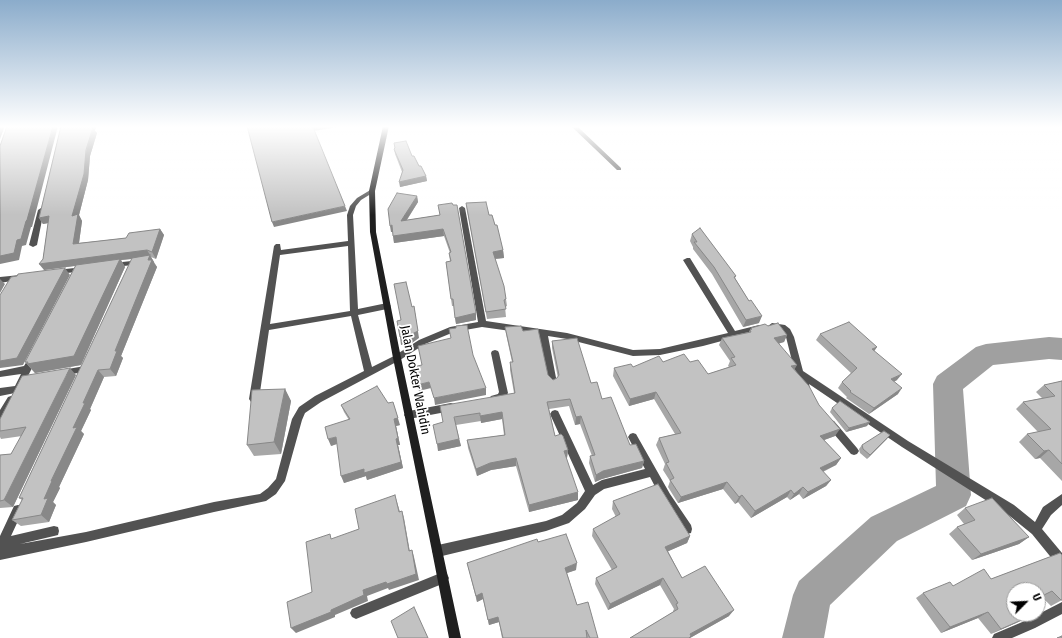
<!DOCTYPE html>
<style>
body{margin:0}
#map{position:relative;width:1062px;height:638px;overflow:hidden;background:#fff;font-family:"Fira Sans Condensed",sans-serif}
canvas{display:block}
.north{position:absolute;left:1006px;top:582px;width:40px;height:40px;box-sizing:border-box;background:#fff;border:1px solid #999;border-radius:50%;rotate:66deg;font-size:11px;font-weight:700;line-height:16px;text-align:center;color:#000}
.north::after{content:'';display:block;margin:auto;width:14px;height:18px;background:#000;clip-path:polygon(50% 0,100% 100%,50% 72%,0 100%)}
</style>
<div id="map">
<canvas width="1062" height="638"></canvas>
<div class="north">U</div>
</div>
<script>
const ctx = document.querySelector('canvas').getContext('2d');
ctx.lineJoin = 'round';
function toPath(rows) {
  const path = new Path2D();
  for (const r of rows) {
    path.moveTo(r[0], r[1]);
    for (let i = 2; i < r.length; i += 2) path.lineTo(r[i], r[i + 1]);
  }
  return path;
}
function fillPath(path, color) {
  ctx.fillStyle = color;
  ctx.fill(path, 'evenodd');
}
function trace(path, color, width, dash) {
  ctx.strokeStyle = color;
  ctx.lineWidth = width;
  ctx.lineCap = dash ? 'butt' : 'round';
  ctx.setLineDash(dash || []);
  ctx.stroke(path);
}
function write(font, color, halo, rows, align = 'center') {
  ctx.font = font + ' "Fira Sans Condensed",sans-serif';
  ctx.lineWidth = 3.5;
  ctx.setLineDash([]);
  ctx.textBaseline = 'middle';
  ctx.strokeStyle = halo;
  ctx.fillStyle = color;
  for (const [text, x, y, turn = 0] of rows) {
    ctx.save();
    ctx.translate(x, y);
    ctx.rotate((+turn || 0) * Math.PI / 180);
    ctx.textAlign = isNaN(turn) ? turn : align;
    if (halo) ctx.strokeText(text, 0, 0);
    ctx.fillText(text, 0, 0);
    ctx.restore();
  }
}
const river = toPath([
 [1049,337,1062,338,1062,360,1049,359,993,365,963,389,971,495,966,506,897,541,830,605,824,638,782,638,793,595,799,581,871,517,936,486,933,384,937,376,976,347,986,344,1049,337]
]);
const minor = toPath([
 [571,126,577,126,621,168,621,170,617,170,571,126],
 [372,189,374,190,374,192,361,200,356,206,353,215,358,309,387,303,391,306,387,309,358,315,372,367,394,356,419,340,450,327,478,322,459,208,462,206,465,208,486,321,567,333,633,350,660,349,728,333,683,260,687,258,690,258,735,331,759,325,763,328,759,331,703,346,660,355,633,356,567,339,548,336,557,383,556,385,553,387,550,385,549,383,539,335,482,327,454,332,425,344,400,360,321,402,305,413,302,420,285,481,276,494,266,501,214,512,86,542,0,560,0,536,14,506,18,505,22,506,23,510,11,536,54,526,58,527,59,531,58,535,54,536,20,544,86,532,214,502,260,494,268,488,276,479,292,419,299,407,315,396,364,371,351,316,269,330,259,399,257,402,254,403,251,402,249,399,274,246,276,244,280,244,281,250,348,241,347,215,350,206,357,198,372,189],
 [348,246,350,311,270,324,280,255,348,246],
 [41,208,44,210,37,245,33,247,29,245,38,210,41,208],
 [141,260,145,262,144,264,113,267,109,265,113,263,141,260],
 [83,267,87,269,86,271,57,274,53,272,57,270,83,267],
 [20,275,24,277,23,279,0,283,0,277,20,275],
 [772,323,785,325,790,329,794,337,803,371,908,441,1014,505,1035,522,1043,507,1062,494,1062,505,1051,515,1042,529,1062,553,1062,568,1058,566,1032,534,1006,513,902,447,809,384,810,388,809,391,806,392,803,391,795,373,786,337,784,333,780,330,769,328,768,326,772,323],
 [495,350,498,351,499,353,508,393,504,400,494,403,491,402,489,399,491,396,498,394,499,392,491,353,492,351,495,350],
 [33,355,36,356,37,358,20,392,0,396,0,388,15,386,21,374,0,377,0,371,24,366,30,356,33,355],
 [85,366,88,367,89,369,88,371,62,376,59,375,58,373,59,371,62,370,85,366],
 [11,396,14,397,16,400,3,421,0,422,0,410,8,397,11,396],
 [451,403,454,404,456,407,454,410,451,411,409,419,406,418,404,415,406,412,409,411,451,403],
 [555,410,558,411,593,485,602,480,645,469,628,437,630,434,633,433,636,434,670,494,691,525,692,529,691,533,687,534,683,533,662,500,650,477,604,489,595,495,585,509,569,523,546,531,438,557,434,555,432,551,434,547,438,545,546,521,562,515,577,503,585,491,550,414,552,411,555,410],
 [831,420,834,421,857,448,859,451,857,454,854,455,851,454,828,427,826,424,828,421,831,420],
 [443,572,447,574,449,578,447,582,356,619,352,617,350,613,352,609,443,572],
 [1062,602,1062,614,1035,628,1012,638,992,638,994,634,1027,620,1062,602]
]);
const secondary = toPath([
 [383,126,389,126,375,191,376,232,401,358,461,638,449,638,432,551,393,358,370,232,369,191,383,126]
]);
const wall = toPath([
 [61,126,96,126,95,131,97,133,90,156,88,180,79,215,82,221,79,243,126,238,160,229,164,235,156,259,151,257,157,267,121,356,123,358,116,376,104,377,90,409,91,410,81,431,84,434,59,487,60,488,53,502,56,505,49,522,21,526,12,520,22,500,19,498,132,259,121,260,125,267,81,365,35,373,25,362,75,266,44,270,43,259,48,223,43,224,39,218],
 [394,143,412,156,426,176,427,181,400,187,402,172,395,154,394,149,395,148],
 [417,196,418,202,407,220,440,215,438,205,476,320,456,324,454,306,452,306,446,262,450,261,449,253,450,253,444,236,394,243,393,232,391,232],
 [466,203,489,215,495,225,503,250,504,258,495,259,506,299,507,306,505,307,506,317,487,319,467,210],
 [692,234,736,276,735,278,749,301,759,323,743,327,712,274,693,249,693,247,690,241],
 [768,326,787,335,784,342,779,343,835,436,824,440,841,458,836,465,823,472,831,480,826,486,803,499,799,494,790,500,787,497,751,518,738,502,735,504,723,489,678,503,668,487,670,481,663,470,665,464,656,445,659,438,675,434,654,399,629,406,613,376,614,368,633,367,663,362,690,362,708,374,729,367,728,366,730,361,719,345,722,338,749,332,751,328],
 [505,327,523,331,548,375,553,380,558,378,552,348,552,341,591,383,602,399,630,445,644,461,642,468,602,479,595,482,589,463,590,456,592,456,580,424,575,425,569,406,549,409,555,436,568,450,567,458,566,458,578,500,529,512,516,466,491,470,477,476,468,448,467,440,504,435,502,419,481,423,481,421,456,425,461,446,438,451,443,422,514,393,510,370,510,362,512,362,506,334],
 [820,334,874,351,897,380,894,382,898,394,869,414,846,398,847,397,838,388,842,382,851,373,816,340],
 [76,375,13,507,0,508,0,455,11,454,22,436,1,439,0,437,0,419],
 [1062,381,1062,481,1040,458,1035,459,1019,442,1027,434,1038,432,1016,409,1023,402,1042,398,1036,392,1044,385],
 [285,389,291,401,281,454,254,456,247,445],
 [341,405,400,425,396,426,400,445,398,445,403,468,367,480,366,476,344,483,337,444,331,446,349,420,344,412],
 [832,408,867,426,846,432,830,412],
 [890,435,867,459,860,453,859,449,862,445],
 [613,501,690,536,687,543,668,551,682,578,729,616,690,638,630,638,673,612,673,611,674,609,660,585,608,610,595,584,596,578,612,570,592,536,593,529,616,517,612,509],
 [965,508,1029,537,1019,544,972,560,949,534,957,527,964,524,957,515],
 [538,542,576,570,567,573,577,605,598,638,502,638,499,622,489,625,483,599,477,602,467,563],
 [1060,553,1062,600,1051,606,1042,597,1014,590,1014,614,1026,618,1016,623,991,634,978,618,941,633,916,598,923,593,991,579]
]);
const shadedWall = toPath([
 [0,126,5,126,0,139],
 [53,126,58,126,32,227,31,227,26,245,22,246,19,260,0,264,0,256,26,221],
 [92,126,96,126,95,131,97,133,90,156,88,180,79,215,82,221,78,250,73,244,72,216],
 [318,126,343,126,314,131,313,127],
 [426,176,427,181,400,187,399,182],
 [417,196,418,202,402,227,401,221],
 [345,206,347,211,274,227,272,222],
 [49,216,54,222,43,224,39,218],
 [392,225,394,232,391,232,390,226],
 [160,229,164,235,156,259,152,252],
 [443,229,444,236,394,243,393,236],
 [147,250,154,262,154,263,157,267,121,356,123,358,116,376,110,369,115,351,149,257,121,260,125,267,81,365,35,373,27,364,119,260,44,270,39,264],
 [503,250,504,258,493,259,493,252],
 [65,268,70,275,23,365,0,368,0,361],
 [0,279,5,284,0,293],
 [414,306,419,338,412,343,401,345,400,337],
 [476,313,476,320,456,324,455,318],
 [762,316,759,323,743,327,746,320],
 [787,335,784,342,771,346,774,338],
 [877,347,873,353,872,349],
 [797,365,793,372,791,366],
 [70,368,76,375,13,507,4,500],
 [98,370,104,377,90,409,91,410,81,431,84,434,59,487,60,488,53,502,56,505,49,522,41,515,44,499,83,403],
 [902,374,897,380,886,385,891,379],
 [429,382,431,388,419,391,417,385],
 [486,388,486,395,435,405,434,398],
 [902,388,898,394,869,414,874,408],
 [285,389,291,401,281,454,274,442],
 [656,392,654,399,629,406,630,399],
 [393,402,400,425,396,426,400,445,398,445,403,468,367,480,366,476,344,483,341,476,394,419],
 [502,412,502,419,481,423,480,416],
 [581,416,580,424,575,425,576,417],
 [870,422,867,426,846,432,849,428],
 [840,429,835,436,816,443,820,436],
 [890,435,887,439,867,459,870,455],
 [336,437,339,443,331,446,328,439],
 [459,439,461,446,438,451,437,444],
 [568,450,567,458,563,459,564,451],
 [1049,450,1040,458,1035,459,1044,451],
 [516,458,516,466,491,470,477,476,476,469,490,463],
 [841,458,836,465,815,475,820,468],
 [644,461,642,468,602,479,595,482,596,475,603,471],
 [831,480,826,486,803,499,808,492],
 [727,482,723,489,678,503,681,497],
 [803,487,799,494,790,500,794,494],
 [791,490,787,497,751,518,755,511],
 [578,492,578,500,529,512,529,505],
 [395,495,397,502,402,519,399,512],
 [742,495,738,502,735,504,739,497],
 [402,511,404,518,411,558,409,551],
 [690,536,687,543,662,554,665,547],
 [1029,537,1019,544,972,560,981,554],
 [412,550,414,557,419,580,389,590,388,588,367,596,368,601,335,615,335,617,296,633,291,628,363,590],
 [577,563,576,570,564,574,565,568],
 [663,578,660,585,608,610,610,604],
 [482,593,483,599,477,602,476,596],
 [734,610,729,616,690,638,687,638,690,634],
 [988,612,978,618,941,633,950,627],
 [498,617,499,622,489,625,488,620],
 [1026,618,1016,623,991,634,1001,629]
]);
const building = toPath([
 [7,126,53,126,27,220,26,221,21,239,17,240,14,253,0,256,0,146,7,126],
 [61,126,92,126,92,128,93,127,86,150,84,174,72,216,78,214,73,244,126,238,129,233,160,229,152,252,147,250,39,264,43,259,49,216,39,218,61,126],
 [247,126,318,126,313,127,345,206,272,222,247,126],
 [406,141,412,156,414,156,419,166,421,166,426,176,399,182,403,170,394,149,395,148,394,143,406,141],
 [397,193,417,196,401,221,440,215,438,205,452,203,453,205,457,205,476,313,455,318,453,299,451,299,446,262,451,261,449,253,451,252,443,229,393,236,392,225,390,226,388,209,397,193],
 [486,202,489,215,492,215,495,225,497,225,503,250,493,252,504,286,506,299,504,300,506,309,486,312,466,203,486,202],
 [700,228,736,276,734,277,749,301,751,300,762,316,746,320,714,267,694,242,697,242,692,234,700,228],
 [150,255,148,260,152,260,115,351,117,351,110,369,98,370,83,403,85,403,73,428,77,427,51,481,52,481,44,499,48,498,41,515,12,520,23,498,19,498,132,258,150,255],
 [120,259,74,356,27,364,28,362,25,362,76,265,120,259],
 [65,268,17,358,0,361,0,295,11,277,17,276,18,274,65,268],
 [406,282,412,307,414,306,418,331,410,335,400,337,397,321,401,320,394,284,406,282],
 [849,322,877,347,872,349,902,374,891,379,902,388,874,408,850,392,851,391,842,382,857,368,820,334,849,322],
 [778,323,787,335,774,338,797,365,791,366,809,386,819,405,840,429,820,436,841,458,820,468,831,480,808,492,803,487,794,494,791,490,755,511,742,495,739,497,727,482,681,497,670,480,674,478,666,463,669,462,659,438,681,433,656,392,630,399,614,368,631,364,633,367,659,356,663,362,684,354,690,362,698,360,708,374,736,365,731,358,735,357,722,338,751,332,750,330,752,329,751,328,765,324,768,326,778,323],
 [467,325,473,355,486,388,434,398,429,382,417,385,412,367,422,365,418,346,451,338,449,329,456,328,456,326,467,325],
 [521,326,523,331,538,329,548,375,553,380,557,378,559,375,552,341,577,338,591,383,597,382,602,399,611,397,630,445,636,444,644,461,603,471,596,475,590,456,595,455,581,416,576,417,570,399,547,402,555,436,561,434,563,436,568,450,564,451,578,492,529,505,516,458,490,463,476,469,467,440,505,435,502,412,480,416,480,413,454,417,459,439,437,444,433,425,443,422,440,406,515,393,510,362,513,362,505,327,521,326],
 [70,368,4,500,0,501,0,455,11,454,26,427,0,431,0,419,22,376,70,368],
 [1062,381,1062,464,1049,450,1044,451,1027,434,1051,429,1023,402,1055,396,1044,385,1062,381],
 [377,386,388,403,393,402,398,418,394,419,398,438,396,439,401,462,364,473,364,469,341,476,336,437,328,439,325,427,350,419,341,405,377,386],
 [285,389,274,442,247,445,252,390,285,389],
 [840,401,870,422,849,428,832,408,840,401],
 [884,431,890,435,870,455,863,449,862,445,884,431],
 [658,484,690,536,665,547,682,578,705,566,734,610,690,634,691,636,689,638,630,638,678,609,676,604,678,603,663,578,610,604,596,578,617,567,593,529,620,514,613,501,658,484],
 [395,495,399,512,402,511,409,551,412,550,416,574,387,584,386,582,363,590,364,595,331,610,331,612,291,628,287,602,312,592,306,542,330,534,331,539,359,529,355,509,395,495],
 [992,498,1029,537,981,554,957,527,975,520,965,508,992,498],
 [566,534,577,563,565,568,577,605,588,602,598,638,590,638,586,630,587,638,503,638,498,617,488,620,482,593,476,596,467,563,537,539,538,542,566,534],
 [1060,553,1062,555,1062,600,1061,600,1052,591,1038,598,1038,590,1014,590,1014,614,1022,614,1026,618,1001,629,988,612,950,627,923,593,950,582,953,586,984,569,991,579,1060,553],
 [414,607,428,638,398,638,391,621,414,607],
 [1062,636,1062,638,1057,638,1062,636]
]);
const streetNames = [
 ["Jalan Dokter Wahidin",415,380,79]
];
fillPath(river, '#a0a0a0');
fillPath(minor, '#525252');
fillPath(secondary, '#1f1f1f');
fillPath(wall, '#a7a7a7');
fillPath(shadedWall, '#888');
fillPath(building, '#c2c2c2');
trace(building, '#888', 1);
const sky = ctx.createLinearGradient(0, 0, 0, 215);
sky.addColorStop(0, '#8baccb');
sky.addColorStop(0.59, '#fff');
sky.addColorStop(1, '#ffffff00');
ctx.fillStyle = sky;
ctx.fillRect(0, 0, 1062, 215);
write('13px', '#000', '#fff', streetNames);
</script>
